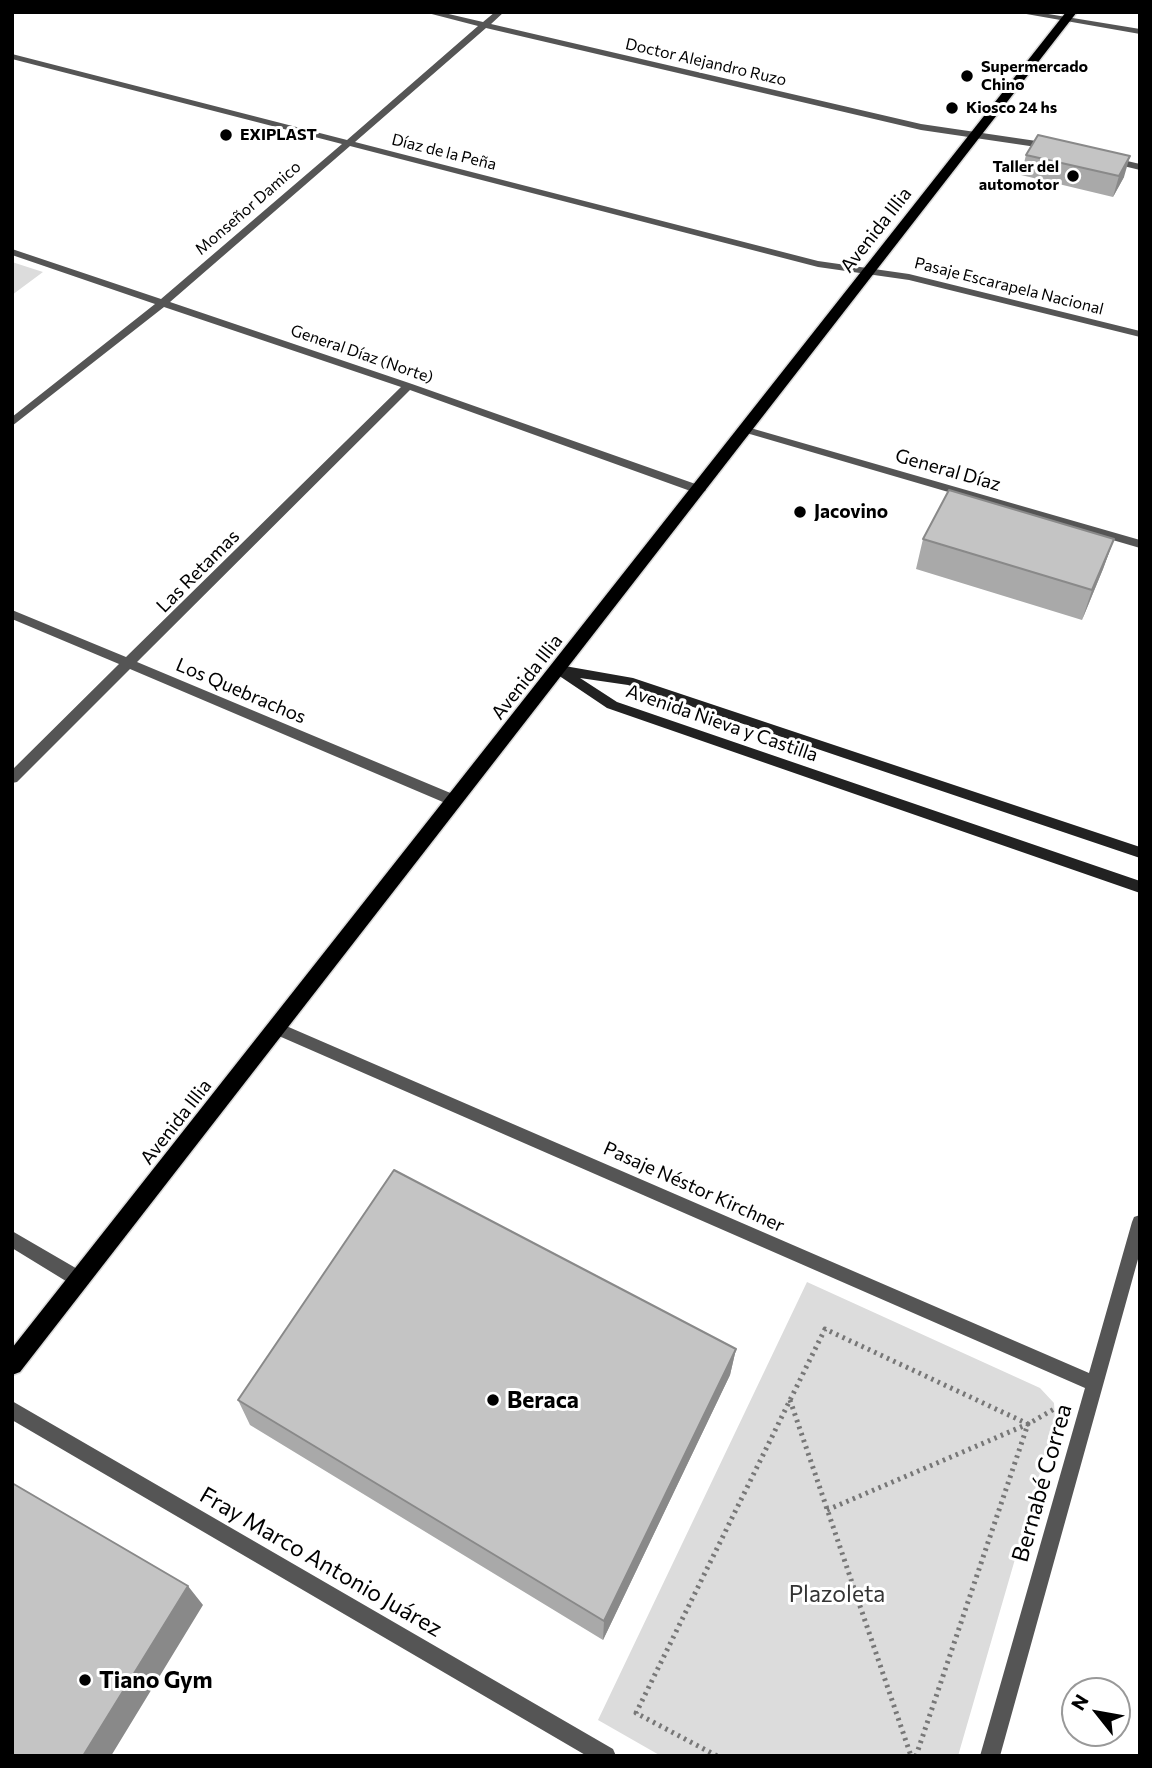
<!DOCTYPE html>
<meta charset="utf-8">
<style>
body{margin:0}
#map{position:relative;width:1152px;height:1768px;overflow:hidden;background:#fff;font-family:Commissioner,sans-serif}
canvas{display:block}
.frame{position:absolute;inset:0;border:14px solid #000;pointer-events:none}
.north{position:absolute;left:1061px;top:1677px;width:70px;height:70px;box-sizing:border-box;background:#fff;border:2px solid #999;border-radius:50%;rotate:301deg;font-size:19px;font-weight:700;line-height:28px;text-align:center;color:#000}
.north::after{content:'';display:block;margin:auto;width:24px;height:32px;background:#000;clip-path:polygon(50% 0,100% 100%,50% 72%,0 100%)}
</style>
<div id="map">
<canvas width="1152" height="1768"></canvas>
<div class="frame"></div>
<div class="north">N</div>
</div>
<script>
const ctx = document.querySelector('canvas').getContext('2d');
ctx.lineJoin = 'round';
function fillPath(path, color) {
  ctx.fillStyle = color;
  ctx.fill(path, 'evenodd');
}
function toPath(rows) {
  const path = new Path2D();
  for (const r of rows) {
    path.moveTo(r[0], r[1]);
    for (let i = 2; i < r.length; i += 2) path.lineTo(r[i], r[i + 1]);
  }
  return path;
}
function trace(path, color, width, dash) {
  ctx.strokeStyle = color;
  ctx.lineWidth = width;
  ctx.lineCap = dash ? 'butt' : 'round';
  ctx.setLineDash(dash || []);
  ctx.stroke(path);
}
function write(font, color, halo, rows, align = 'center') {
  ctx.font = font + ' Commissioner,sans-serif';
  ctx.lineWidth = 6;
  ctx.setLineDash([]);
  ctx.textBaseline = 'middle';
  ctx.strokeStyle = halo;
  ctx.fillStyle = color;
  for (const [text, x, y, turn = 0] of rows) {
    ctx.save();
    ctx.translate(x, y);
    ctx.rotate((+turn || 0) * Math.PI / 180);
    ctx.textAlign = isNaN(turn) ? turn : align;
    if (halo) ctx.strokeText(text, 0, 0);
    ctx.fillText(text, 0, 0);
    ctx.restore();
  }
}
const green = toPath([
 [12,262,43,272,12,295],
 [807,1282,1040,1388,1054,1403,1055,1421,958,1756,661,1756,598,1720]
]);
const path = toPath([
 [790,1400,911,1756],
 [827,1510,1028,1424,1056,1408],
 [717,1756,636,1713,825,1329,1028,1424,916,1756]
]);
const street = toPath([
 [424,12,440,12,483,22,495,12,504,12,491,24,921,124,1050,143,1055,146,1050,149,921,130,486,28,355,142,818,261,909,274,1140,331,1140,337,909,280,818,267,350,146,170,302,412,384,704,487,706,490,700,494,696,493,410,390,137,662,460,797,462,801,460,805,450,805,130,669,17,782,12,783,12,770,119,664,12,619,12,610,126,657,401,387,164,307,12,426,12,417,155,304,12,255,12,249,161,299,342,144,12,59,12,54,347,140,478,26,424,12],
 [1015,12,1036,12,1140,29,1140,34,1015,12],
 [1110,157,1140,164,1140,170,1107,162,1105,160,1110,157],
 [747,427,1140,540,1140,548,743,432,741,430,747,427],
 [277,1022,1089,1373,1132,1222,1134,1217,1140,1215,1140,1252,1000,1756,980,1756,1085,1388,272,1033,270,1028,272,1023,277,1022],
 [12,1231,86,1274,88,1280,86,1286,80,1288,74,1286,12,1248,12,1231],
 [12,1401,613,1749,616,1756,587,1756,12,1420,12,1401]
]);
const secondary = toPath([
 [559,665,633,678,1140,847,1140,858,628,685,580,678,617,702,1140,881,1140,893,607,708,555,673,553,670,555,667,559,665]
]);
const primary = toPath([
 [1066,12,1077,12,20,1372,12,1375,12,1348,1066,12]
]);
const wall = toPath([
 [1026,155,1124,177,1113,197,1021,175],
 [923,539,1114,539,1103,569,1082,620,916,569],
 [736,1349,730,1375,603,1640,250,1425,238,1400]
]);
const shadedWall = toPath([
 [1130,156,1124,177,1113,197,1119,176],
 [1114,539,1103,569,1082,620,1092,590],
 [736,1349,730,1375,603,1640,604,1621],
 [188,1586,203,1605,111,1756,83,1756]
]);
const building = toPath([
 [1038,135,1130,156,1119,176,1026,155,1038,135],
 [949,490,1114,539,1092,590,923,539,949,490],
 [394,1170,736,1349,604,1621,238,1400,394,1170],
 [12,1483,188,1586,83,1756,12,1756,12,1483]
]);
const markers = [
 [967,76,7,"#000"],
 [952,108,7,"#000"],
 [226,135,7,"#000"],
 [1073,176,7,"#000"],
 [800,512,7,"#000"],
 [493,1400,7,"#000"],
 [85,1680,7,"#000"]
];
const farStreetnames = [
 ["Doctor Alejandro Ruzo",706,62,13],
 ["Díaz de la Peña",444,152,14],
 ["Monseñor Damico",248,208,-41],
 ["Pasaje Escarapela Nacional",1009,286,14],
 ["General Díaz (Norte)",362,354,19]
];
const farPoinames = [
 ["Supermercado",981,67],
 ["Chino",981,85],
 ["Kiosco 24 hs",966,108],
 ["EXIPLAST",240,135],
 ["Taller del",1059,167,"right"],
 ["automotor",1059,185,"right"]
];
const streetNames = [
 ["Avenida Illia",876,230,-52],
 ["General Díaz",948,470,16],
 ["Las Retamas",198,571,-45],
 ["Avenida Illia",527,677,-52],
 ["Los Quebrachos",241,691,23],
 ["Avenida Nieva y Castilla",722,723,19],
 ["Avenida Illia",176,1122,-52],
 ["Pasaje Néstor Kirchner",694,1187,24]
];
const poiNames = [
 ["Jacovino",814,512]
];
const nearPoinames = [
 ["Beraca",507,1400],
 ["Tiano Gym",99,1680]
];
const nearStreetnames = [
 ["Bernabé Correa",1042,1483,-74],
 ["Fray Marco Antonio Juárez",321,1562,30]
];
const nearParknames = [
 ["Plazoleta",837,1594]
];
fillPath(green, '#dcdcdc');
trace(primary, '#dbdbdb', 3);
trace(path, '#777', 5, [2.5, 4.5]);
fillPath(street, '#555');
fillPath(secondary, '#222');
fillPath(primary, '#000');
fillPath(wall, '#a9a9a9');
fillPath(shadedWall, '#898989');
fillPath(building, '#c4c4c4');
trace(building, '#898989', 2);
for (const [x, y, r, color] of markers) {
  const dot = new Path2D();
  dot.arc(x, y, r, 0, 2 * Math.PI);
  ctx.fillStyle = color;
  ctx.fill(dot);
  trace(dot, '#fff', 2.5);
}
write('16px', '#000', '#fff', farStreetnames);
write('bold 16px', '#000', '#fff', farPoinames, 'left');
write('19px', '#000', '#fff', streetNames);
write('bold 19px', '#000', '#fff', poiNames, 'left');
write('bold 23px', '#000', '#fff', nearPoinames, 'left');
write('23px', '#000', '#fff', nearStreetnames);
write('23px', '#333', '#fff', nearParknames);
</script>
